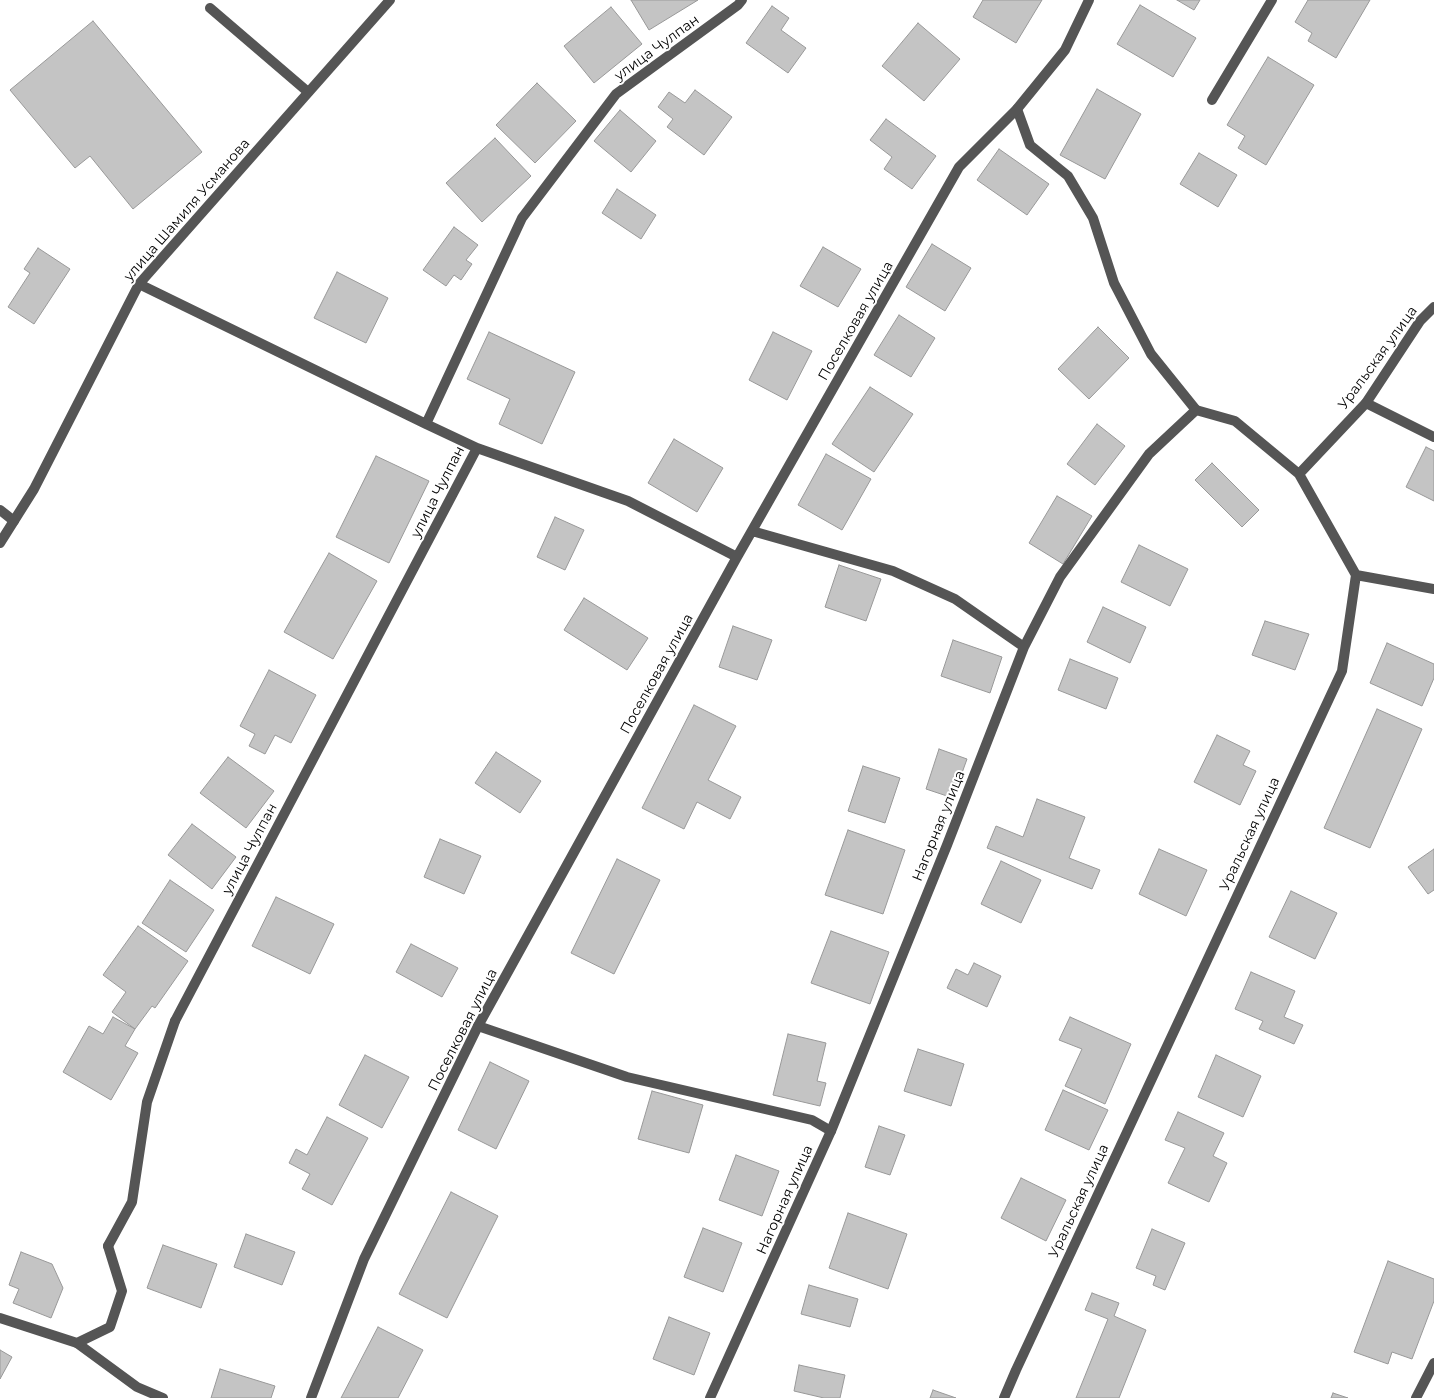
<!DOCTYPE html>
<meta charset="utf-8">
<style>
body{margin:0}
canvas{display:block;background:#fff}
</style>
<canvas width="1434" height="1398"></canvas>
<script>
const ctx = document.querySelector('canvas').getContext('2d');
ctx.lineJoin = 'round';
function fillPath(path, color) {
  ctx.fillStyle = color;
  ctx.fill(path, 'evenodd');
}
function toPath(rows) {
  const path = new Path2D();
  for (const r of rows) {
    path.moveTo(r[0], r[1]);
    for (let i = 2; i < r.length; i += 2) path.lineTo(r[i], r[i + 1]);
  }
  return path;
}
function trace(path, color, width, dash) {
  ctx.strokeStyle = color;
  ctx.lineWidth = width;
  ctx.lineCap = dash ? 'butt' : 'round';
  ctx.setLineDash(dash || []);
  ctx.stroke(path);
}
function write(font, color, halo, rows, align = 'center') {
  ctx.font = font + ' Montserrat,sans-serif';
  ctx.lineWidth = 4;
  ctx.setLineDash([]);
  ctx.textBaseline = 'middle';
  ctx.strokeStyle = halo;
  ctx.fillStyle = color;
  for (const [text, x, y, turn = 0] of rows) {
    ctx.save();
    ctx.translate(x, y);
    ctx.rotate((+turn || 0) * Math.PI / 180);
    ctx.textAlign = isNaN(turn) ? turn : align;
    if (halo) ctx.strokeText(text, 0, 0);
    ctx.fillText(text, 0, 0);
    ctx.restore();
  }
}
const building = toPath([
 [631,0,698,0,649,30,631,0],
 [983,0,1042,0,1016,43,973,17,983,0],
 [1177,0,1200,0,1194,10,1177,0],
 [1308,0,1370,0,1336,58,1308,41,1312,33,1295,22,1308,0],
 [1140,5,1196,38,1173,77,1117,44,1140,5],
 [772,6,789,18,781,30,806,48,788,73,746,43,772,6],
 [611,7,642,44,594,83,564,46,611,7],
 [93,21,202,152,133,209,90,156,75,168,10,90,93,21],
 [918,23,960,59,924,101,882,66,918,23],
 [1268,57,1314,85,1266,165,1238,148,1245,136,1227,125,1268,57],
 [537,83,576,121,535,163,496,125,537,83],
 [1097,89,1141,114,1105,179,1060,155,1097,89],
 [695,90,732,117,704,155,667,127,673,119,658,107,669,92,685,103,695,90],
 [620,110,656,141,631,172,594,141,620,110],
 [886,119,936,156,912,189,884,169,892,157,870,140,886,119],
 [495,138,531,176,482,222,446,183,495,138],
 [999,149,1049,184,1027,215,977,180,999,149],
 [1199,153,1237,175,1218,207,1180,184,1199,153],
 [617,189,656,215,641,239,602,213,617,189],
 [454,227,478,245,466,260,472,264,461,280,454,275,446,286,423,270,454,227],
 [932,244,971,268,945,311,906,287,932,244],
 [823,247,861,269,838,307,800,286,823,247],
 [38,248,70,269,34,324,8,307,30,273,24,269,38,248],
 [337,272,388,298,366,343,314,318,337,272],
 [899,315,935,338,911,377,874,355,899,315],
 [1098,327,1129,358,1089,399,1058,369,1098,327],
 [489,332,575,372,542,444,499,424,510,399,467,379,489,332],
 [773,332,812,351,787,400,749,380,773,332],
 [870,387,913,414,874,472,832,444,870,387],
 [1097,424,1125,446,1095,485,1067,464,1097,424],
 [674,439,723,468,697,512,648,483,674,439],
 [1426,447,1434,451,1434,501,1406,487,1426,447],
 [826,454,871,479,842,530,798,505,826,454],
 [376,456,429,481,389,563,336,537,376,456],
 [1212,463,1259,510,1242,527,1195,480,1212,463],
 [1057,496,1092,516,1063,564,1029,543,1057,496],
 [555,517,584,530,565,570,537,557,555,517],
 [1139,545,1188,569,1170,606,1121,582,1139,545],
 [329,553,377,581,333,659,284,632,329,553],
 [839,565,881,579,866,621,825,607,839,565],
 [584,598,648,638,627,670,564,630,584,598],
 [1103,607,1146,627,1130,663,1087,642,1103,607],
 [1265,621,1309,634,1295,670,1252,655,1265,621],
 [733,626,772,640,757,680,719,667,733,626],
 [953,640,1002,657,990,693,941,676,953,640],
 [1387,643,1434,664,1434,678,1422,706,1370,683,1387,643],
 [1070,659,1118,678,1106,709,1058,690,1070,659],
 [269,670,316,695,291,743,275,735,265,754,249,746,255,734,240,726,269,670],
 [694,705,736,726,708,780,741,797,730,819,697,802,684,829,642,808,694,705],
 [1377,709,1422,729,1370,848,1324,828,1377,709],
 [1217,735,1250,751,1243,765,1256,771,1240,805,1194,782,1217,735],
 [939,749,967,759,953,798,926,789,939,749],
 [496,752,541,781,520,813,475,783,496,752],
 [228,757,274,791,246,828,200,793,228,757],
 [863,766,900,778,885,823,848,811,863,766],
 [1037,799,1085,817,1069,858,1100,870,1092,889,987,848,996,826,1023,837,1037,799],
 [192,824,236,857,212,889,168,855,192,824],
 [848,830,905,850,883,914,825,895,848,830],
 [440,839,481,856,464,894,424,877,440,839],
 [1159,849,1207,870,1186,916,1139,894,1159,849],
 [1434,849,1434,890,1428,894,1408,867,1434,849],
 [617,859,660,880,614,974,571,953,617,859],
 [1001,861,1041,880,1021,923,981,904,1001,861],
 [170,880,214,910,186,952,142,923,170,880],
 [1291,891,1337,913,1315,959,1269,937,1291,891],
 [276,897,334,924,310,974,252,946,276,897],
 [138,926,188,961,155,1008,152,1006,135,1029,112,1012,126,992,103,975,138,926],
 [831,931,889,952,870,1004,811,983,831,931],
 [411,944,458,968,442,997,396,972,411,944],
 [974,963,1001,976,987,1007,947,988,956,969,968,975,974,963],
 [1251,972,1295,991,1284,1017,1303,1025,1294,1044,1259,1029,1263,1021,1235,1009,1251,972],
 [113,1017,135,1029,125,1046,138,1053,111,1100,63,1072,89,1026,103,1034,113,1017],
 [1070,1017,1131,1044,1105,1104,1065,1086,1082,1049,1059,1040,1070,1017],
 [788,1034,826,1043,817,1081,826,1083,820,1106,773,1095,788,1034],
 [918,1049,964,1064,951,1106,904,1091,918,1049],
 [365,1055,409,1077,382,1128,339,1105,365,1055],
 [1216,1055,1261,1076,1243,1117,1198,1097,1216,1055],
 [490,1062,529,1081,496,1149,458,1130,490,1062],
 [1063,1090,1108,1110,1089,1150,1045,1130,1063,1090],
 [652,1091,703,1105,689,1153,638,1139,652,1091],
 [1178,1112,1224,1133,1213,1156,1227,1163,1209,1202,1168,1183,1185,1148,1165,1140,1178,1112],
 [327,1117,368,1138,332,1205,302,1189,310,1174,289,1163,296,1149,307,1155,327,1117],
 [879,1126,905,1135,890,1175,865,1167,879,1126],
 [736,1155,779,1171,762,1216,719,1200,736,1155],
 [1021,1178,1066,1200,1046,1241,1001,1218,1021,1178],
 [451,1192,498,1216,447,1318,399,1294,451,1192],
 [848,1213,907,1234,888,1289,829,1268,848,1213],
 [703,1228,742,1243,723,1292,684,1277,703,1228],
 [1152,1229,1185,1243,1165,1290,1153,1285,1156,1276,1136,1268,1152,1229],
 [246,1234,295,1252,282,1285,234,1267,246,1234],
 [163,1245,217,1264,201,1308,147,1288,163,1245],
 [21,1252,52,1264,63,1288,51,1318,13,1303,19,1289,9,1285,21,1252],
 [1388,1261,1434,1279,1434,1301,1412,1359,1392,1352,1388,1364,1354,1352,1388,1261],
 [809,1285,858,1299,850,1327,801,1314,809,1285],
 [1092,1293,1119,1303,1114,1316,1146,1330,1119,1398,1076,1398,1108,1319,1085,1310,1092,1293],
 [669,1317,710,1333,694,1375,653,1359,669,1317],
 [378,1327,423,1350,398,1398,341,1398,378,1327],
 [0,1350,12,1357,0,1379,0,1350],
 [799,1365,845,1375,840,1398,824,1398,794,1391,799,1365],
 [220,1369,275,1386,271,1398,211,1398,220,1369],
 [933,1390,956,1398,930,1398,933,1390],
 [1333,1393,1348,1398,1331,1398,1333,1393]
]);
const service = toPath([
 [210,8,308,92],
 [1017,109,1030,145,1068,176,1093,218,1114,283,1151,354,1196,410],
 [1366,403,1434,437],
 [0,510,14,521],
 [478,1026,627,1077,812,1120,831,1131]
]);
const pedestrian = toPath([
 [108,1246,132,1202,147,1102,175,1021],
 [77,1343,137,1387,163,1398]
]);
const minor = toPath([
 [1212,100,1272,0],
 [139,284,426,424],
 [477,448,628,501,737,557],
 [752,531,893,571,955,599,1024,647],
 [0,543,34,489,139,284,390,0],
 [1356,575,1434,589],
 [175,1021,477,448,426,424,522,218,616,94,738,5,742,0],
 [0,1318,77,1343,110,1327,122,1291,108,1246],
 [311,1398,364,1259,478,1026,737,557,959,167,1017,109,1065,50,1089,0],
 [710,1398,831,1131,947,845,1024,647,1060,577,1149,454,1196,410,1235,421,1299,474],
 [1004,1398,1016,1370,1342,671,1356,575,1299,474,1366,403,1420,321,1434,307],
 [1416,1398,1434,1363]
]);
const streetNames = [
 ["улица Чулпан",657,48,-36],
 ["улица Шамиля Усманова",187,210,-49],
 ["Поселковая улица",856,321,-60],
 ["Уральская улица",1378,358,-54],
 ["улица Чулпан",438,492,-63],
 ["Поселковая улица",657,674,-61],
 ["Нагорная улица",939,826,-68],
 ["Уральская улица",1250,834,-65],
 ["улица Чулпан",250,849,-62],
 ["Поселковая улица",463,1030,-63],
 ["Нагорная улица",785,1200,-66],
 ["Уральская улица",1079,1201,-65]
];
fillPath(building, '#c4c4c4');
trace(building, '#999', 1);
trace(service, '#555', 10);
trace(pedestrian, '#555', 10);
trace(minor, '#555', 10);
write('14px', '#000', '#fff', streetNames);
</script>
